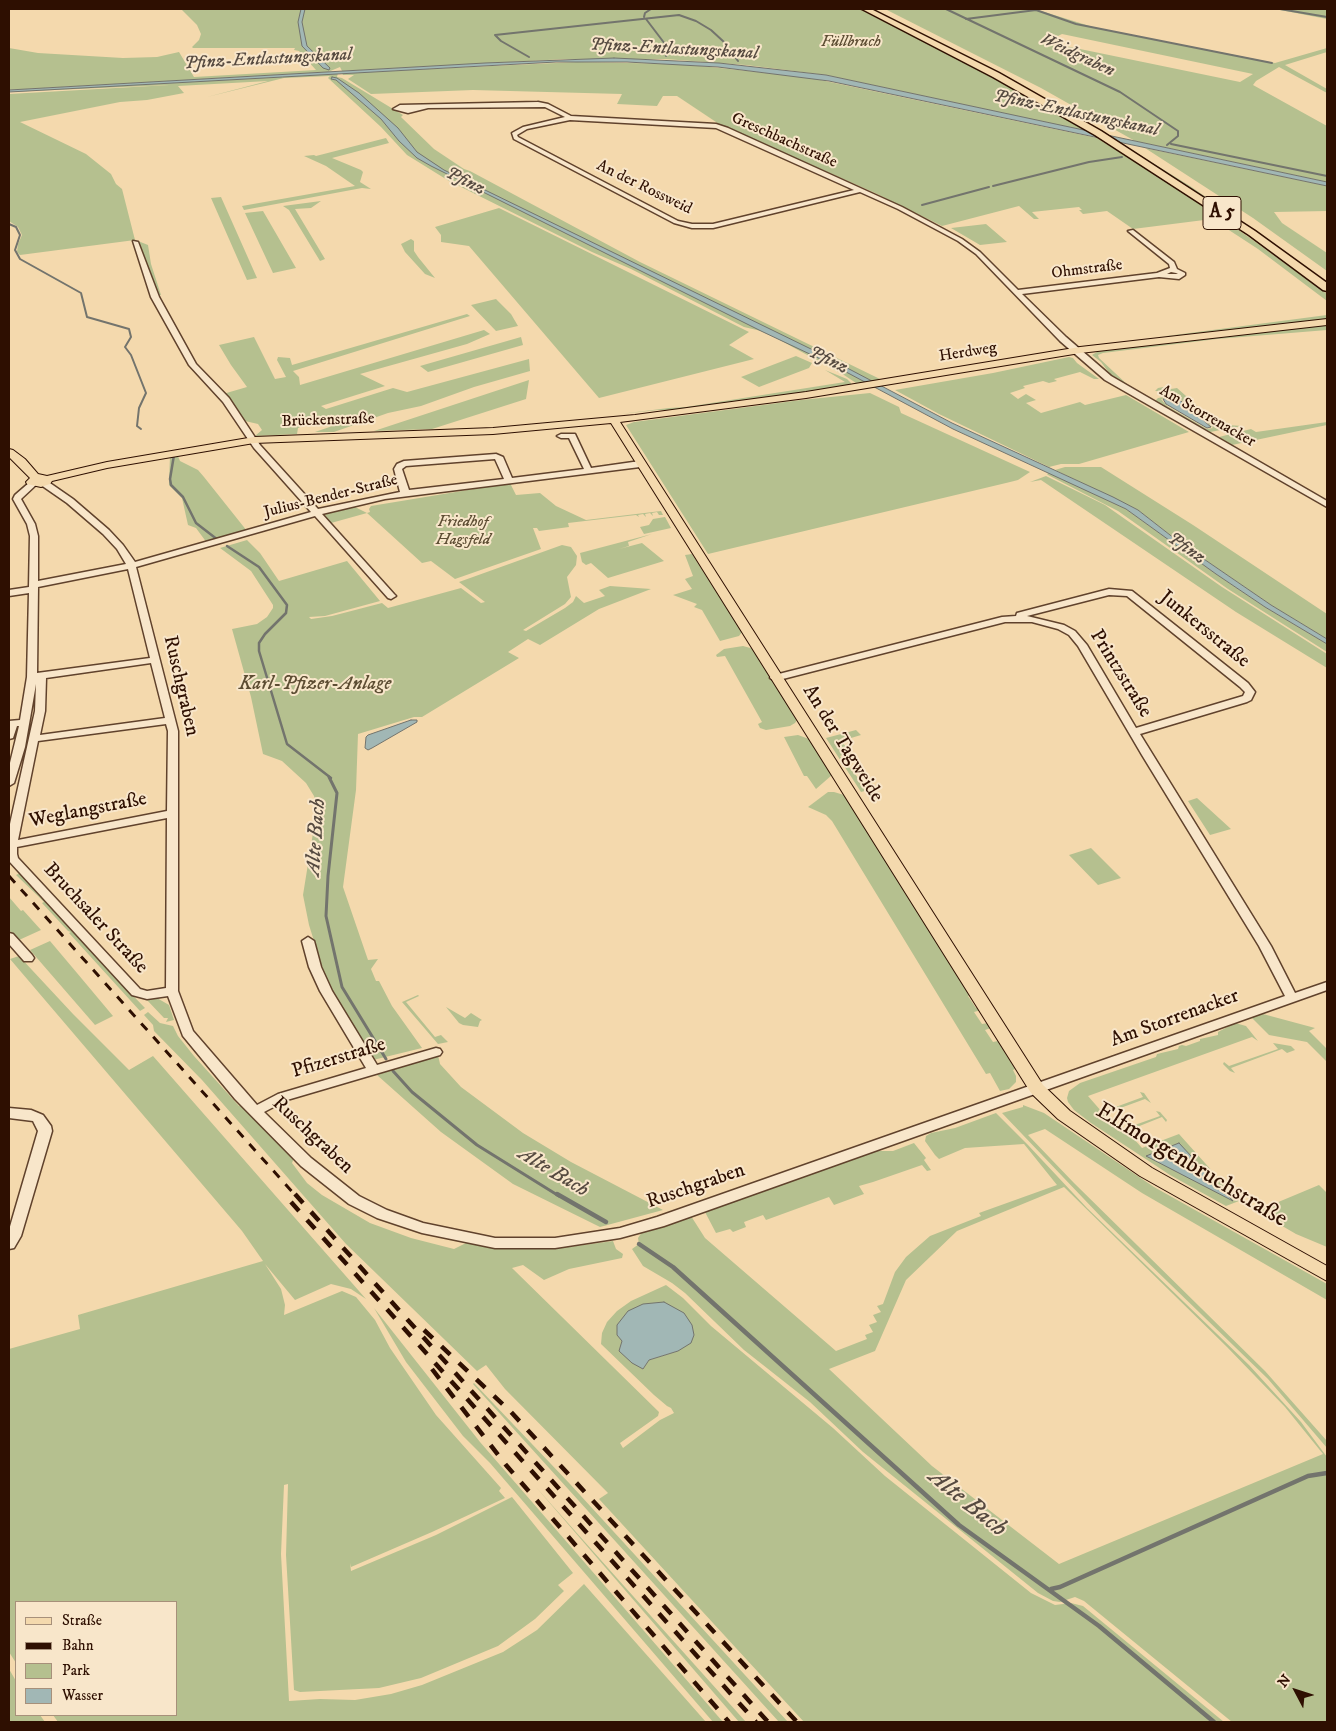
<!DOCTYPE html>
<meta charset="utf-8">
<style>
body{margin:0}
#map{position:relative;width:1336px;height:1731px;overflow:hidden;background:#f4d9ad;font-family:"IM FELL DW Pica",serif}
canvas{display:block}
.frame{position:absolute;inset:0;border:10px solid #2e0f01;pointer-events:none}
.legend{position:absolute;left:15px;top:1601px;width:162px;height:115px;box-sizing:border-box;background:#f8e6ca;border:1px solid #a7907a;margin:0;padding:6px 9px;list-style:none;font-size:15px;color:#2e0f01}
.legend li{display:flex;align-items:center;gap:10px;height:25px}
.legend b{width:25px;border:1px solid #a7907a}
.north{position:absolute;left:1271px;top:1666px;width:50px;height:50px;-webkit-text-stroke:4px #f8e6ca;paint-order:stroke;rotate:310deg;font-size:14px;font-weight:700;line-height:20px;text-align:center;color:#2e0f01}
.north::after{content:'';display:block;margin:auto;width:18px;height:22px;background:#2e0f01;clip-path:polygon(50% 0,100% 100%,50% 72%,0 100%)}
</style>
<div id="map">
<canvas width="1336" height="1731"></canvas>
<div class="frame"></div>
<ul class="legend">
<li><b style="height:6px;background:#f4d9ad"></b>Straße</li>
<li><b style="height:6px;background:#2e0f01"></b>Bahn</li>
<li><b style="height:14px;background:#b5c08f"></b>Park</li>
<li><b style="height:14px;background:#a1b7b5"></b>Wasser</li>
</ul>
<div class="north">N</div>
</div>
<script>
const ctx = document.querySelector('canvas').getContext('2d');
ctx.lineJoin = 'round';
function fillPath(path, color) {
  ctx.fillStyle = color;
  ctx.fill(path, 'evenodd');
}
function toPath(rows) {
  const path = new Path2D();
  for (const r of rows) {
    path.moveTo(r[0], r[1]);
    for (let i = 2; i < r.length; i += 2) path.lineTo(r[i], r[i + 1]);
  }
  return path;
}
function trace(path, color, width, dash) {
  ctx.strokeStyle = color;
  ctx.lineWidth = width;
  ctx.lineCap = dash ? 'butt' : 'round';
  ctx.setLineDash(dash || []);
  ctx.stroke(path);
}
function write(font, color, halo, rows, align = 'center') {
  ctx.font = font + ' "IM FELL DW Pica",serif';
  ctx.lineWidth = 4;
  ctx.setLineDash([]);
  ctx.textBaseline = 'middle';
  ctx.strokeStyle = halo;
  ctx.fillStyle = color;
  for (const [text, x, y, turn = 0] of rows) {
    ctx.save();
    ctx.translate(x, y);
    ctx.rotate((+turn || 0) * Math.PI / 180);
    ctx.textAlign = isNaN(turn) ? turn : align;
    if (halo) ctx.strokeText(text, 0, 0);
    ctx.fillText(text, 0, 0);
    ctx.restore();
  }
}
const green = toPath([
 [181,9,859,9,1009,85,1087,131,826,75,746,65,665,59,566,59,342,71,340,67,328,72,9,90,9,48,38,53,123,58,157,57,179,52,194,77,316,70,299,51,294,50,295,48,193,48,192,47,199,40,201,34,197,25],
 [885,9,1035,9,1096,28,1275,63,1327,48,1327,52,1285,65,1327,89,1327,93,1279,67,1256,81,1253,85,1327,126,1327,182,1135,141,1041,88],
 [1062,34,1253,74,1240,82,1046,42],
 [1275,9,1327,9,1327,19],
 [577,62,681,64,806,77,1097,138,1189,196,1250,238,1327,294,1327,301,1258,249,1212,219,1133,229,1107,211,1083,214,1079,210,1082,210,1079,207,1032,212,1039,219,1034,219,1019,206,942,226,875,193,719,124,677,96,663,96,657,106,617,104,622,94,473,90,371,94,348,79,354,75,343,75,342,73],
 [338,73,337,77,342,78,403,115,401,117,434,149,464,169,470,171,640,262,882,380,856,383,844,375,776,338,761,331,744,327,631,269,592,252,449,181,407,155,381,127,328,78,330,76,284,78,207,97,268,81,178,86,184,93,147,100,120,102,20,122,86,154,111,174,116,184,122,189,135,240,20,255,17,252,18,244,22,235,18,227,9,221,9,94,169,85,9,92],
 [386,138,389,143,332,158,361,170,363,172,360,182,371,189,362,188,244,210,242,206,355,186,326,166,304,156,314,155,316,156],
 [1122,144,1190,186,1300,262,1212,202],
 [1145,148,1327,186,1327,211,1274,212,1282,223,1327,253,1327,271,1253,218],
 [221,197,257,278,247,280,211,198],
 [321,201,311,208,295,209,325,259,320,261,289,210,283,206],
 [499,208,749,332,729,345,754,359,599,398,469,246,441,242,441,235,435,227],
 [263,211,296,268,273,273,245,213],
 [986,224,1007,242,980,245,951,228],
 [411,239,414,241,414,251,418,257,435,278,425,274,405,252,401,244],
 [138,241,148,245,151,264,161,295,157,295],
 [496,299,511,314,518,326,496,331,471,305],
 [467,314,470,316,293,371,299,377,300,385,484,330,490,334,467,344,360,374,385,386,321,406,326,409,393,388,407,392,529,359,530,371,474,387,421,406,388,413,334,432,315,432,344,422,333,415,298,428,297,434,255,436,262,430,258,424,245,421,223,394,247,387,231,365,219,345,254,337,275,379,286,377,277,360,278,357,290,358,292,365],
 [1327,315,1327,321,1159,337],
 [1327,325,1327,330,1217,339,1103,353,1098,355,1099,358,1130,387,1112,377,1101,362,1092,355,1097,352,1179,340],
 [521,337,523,345,428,372,420,366],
 [796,356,812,363,809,368,759,387,741,377],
 [1069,357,1073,358,1077,363,1099,379,1094,379,1080,372,1054,379,1057,381,1049,383,1043,381,1023,386,1025,388,1010,393,1018,399,1026,394,1036,400,1026,403,1041,413,1080,402,1085,405,1126,395,1189,432,1079,464,1061,464,1049,467,939,414,895,390,993,373],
 [825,370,847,379,851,383,851,386,681,410,658,410,620,414,669,408,686,407,845,382],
 [529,380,526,399,432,429,374,431],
 [1169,386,1171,389,1177,388,1213,420,1220,419,1227,425,1242,426,1210,432,1155,401,1158,398,1175,395,1173,392,1155,391,1158,388],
 [1172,397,1183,401,1213,428,1207,429,1167,406,1161,399],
 [870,393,899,407,901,413,1030,472,1018,480,1006,483,708,554,626,425,634,422,801,400],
 [1327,422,1327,425,1232,445,1219,437,1251,429,1256,432],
 [177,454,180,461,198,470,204,477,247,531,207,543,196,528,188,525,182,498,169,485,170,455],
 [1065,467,1101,467,1193,525,1327,614,1327,639,1271,605,1179,542,1138,510,1055,470],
 [1050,472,1126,509,1216,574,1265,607,1327,644,1327,652,1228,589,1118,511,1048,475,1047,474],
 [1046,476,1105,505,1222,587,1327,654,1327,668,1236,612,1041,480,1030,482],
 [510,483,516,495,540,493,556,506,586,520,661,511,663,515,659,515,657,512,652,513,653,516,650,513,645,514,646,517,643,514,638,515,639,517,636,515,568,523,569,527,539,531,537,528,533,528,541,549,455,579,431,561,422,563,367,513,331,523,324,515,353,506,367,513,370,512,369,509,371,506],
 [665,517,671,528,644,534,640,527,649,525,653,519],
 [652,534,628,542,629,546,619,549,642,543,664,561,608,578,591,563,586,565,582,562,580,553],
 [247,540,260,553,279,581,347,561,380,601,325,616,309,617,311,619,332,616,382,603,388,608,461,588,481,603,485,602,459,582,562,545,571,547,577,556,576,565,567,577,571,597,565,604,523,630,526,631,565,608,573,602,576,596,584,603,605,596,599,590,610,586,651,589,599,609,540,645,528,639,508,652,519,658,422,717,414,717,358,734,356,790,343,887,368,960,378,959,371,969,376,981,379,981,392,1006,422,1048,373,1060,330,992,309,925,303,895,317,808,314,796,306,783,282,761,263,754,251,697,232,629,257,624,267,617,273,608,273,605,251,571,220,548],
 [692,554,742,632,739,636,720,641,702,610,694,607,697,604,673,595,692,589,685,579,693,576,685,555],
 [743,646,754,649,763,667,765,667,797,720,795,723,790,726,766,730,760,728,758,724,762,722,725,656,717,657,716,655,724,649],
 [856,730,861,735,841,741,849,750,844,752,845,754,840,756,868,790,861,792,826,738],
 [798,735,809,739,832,775,816,789,807,776,804,776,784,737],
 [828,792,834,792,844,795,971,995,968,996,976,1008,979,1008,981,1010,974,1012,982,1024,988,1023,991,1028,985,1030,993,1042,998,1041,1015,1069,1013,1070,1016,1076,1016,1082,1009,1089,1000,1091,990,1073,986,1074,832,821,826,815,808,807],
 [1197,798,1231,829,1210,835,1188,801],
 [1091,848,1121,878,1098,885,1069,855],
 [20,873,114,976,145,1008,140,1011,69,933,71,932,68,931,42,903,44,902,38,896,16,875],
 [9,897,21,911,23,910,41,930,19,940,9,930],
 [50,941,77,973,113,1016,95,1025,30,950],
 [19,956,73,1014,129,1070,153,1056,366,1299,351,1289,331,1284,295,1300,265,1264,281,1289,285,1305,284,1315,342,1291,356,1297,375,1320,390,1348,436,1415,501,1488,499,1491,505,1498,432,1532,351,1567,350,1563,351,1571,436,1535,512,1497,573,1573,558,1585,564,1591,535,1619,498,1646,421,1678,379,1688,300,1692,294,1690,286,1555,288,1484,284,1485,281,1554,289,1701,320,1699,355,1700,391,1694,422,1685,503,1652,537,1630,584,1584,706,1722,58,1722,53,1715,176,1715,176,1602,16,1602,16,1663,9,1652,9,1349,80,1329,78,1315,263,1261,242,1231,10,959],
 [418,995,419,996,406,1002,435,1037,441,1035,448,1042,438,1044,402,1002],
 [157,998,169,1005,174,1020,166,1022,168,1018,164,1018,146,999],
 [446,1007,465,1018,471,1013,482,1020,480,1021,478,1027,463,1025,459,1023],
 [148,1012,160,1023,173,1026,178,1036,194,1056,239,1106,242,1105,294,1158,292,1163,307,1183,322,1195,370,1223,411,1238,454,1249,466,1243,518,1249,569,1247,613,1241,616,1249,623,1254,622,1258,569,1269,544,1280,523,1265,512,1268,659,1412,658,1416,620,1443,623,1448,660,1420,674,1413,671,1408,667,1406,654,1395,601,1344,602,1333,607,1322,617,1311,631,1301,666,1285,683,1298,711,1326,833,1428,885,1476,1031,1593,1055,1605,1071,1603,1083,1606,1224,1722,804,1722,599,1499,608,1493,505,1389,486,1365,477,1371,346,1244,202,1080,154,1031,153,1025,144,1015],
 [622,1341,678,1351,649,1360,643,1369,620,1351],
 [1263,1014,1315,1028,1309,1031,1327,1049,1327,1062,1307,1042,1269,1035,1251,1017],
 [1235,1023,1246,1026,1258,1041,1252,1037,1088,1096,1102,1112,1143,1097,1140,1092,1144,1093,1151,1103,1145,1099,1104,1114,1118,1131,1160,1116,1156,1111,1160,1112,1167,1120,1166,1122,1162,1117,1127,1131,1142,1148,1179,1134,1239,1201,1226,1206,1170,1175,1091,1123,1074,1110,1068,1102,1067,1098,1069,1091,1080,1083,1156,1057,1157,1054,1178,1049,1179,1046,1182,1045,1186,1046,1200,1041,1200,1039,1218,1035,1218,1032],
 [1273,1043,1291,1046,1295,1050,1287,1053,1282,1049,1231,1068,1235,1073,1230,1071,1223,1064,1224,1062,1229,1066,1278,1049],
 [438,1055,440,1064,461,1087,523,1133,571,1162,663,1210,600,1227,513,1184,441,1132,377,1075,400,1065],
 [1023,1105,1044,1113,1154,1187,1327,1284,1327,1300,1142,1193,1045,1129,1028,1135,1074,1183,1265,1371,1327,1441,1327,1448,1268,1379,1103,1219,1002,1113,1023,1107],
 [996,1113,1028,1145,1087,1208,1249,1365,1301,1422,1327,1457,1327,1722,1232,1722,1084,1601,1075,1597,1060,1602,1053,1601,1038,1593,863,1452,810,1402,744,1350,685,1293,672,1283,643,1266,632,1249,639,1244,638,1238,642,1232,691,1216,705,1238,836,1351,867,1339,865,1335,873,1332,869,1325,877,1322,873,1315,881,1312,877,1306,883,1304,895,1272,906,1257,930,1236,981,1216,979,1213,1057,1185,1024,1144,965,1148,939,1159,935,1155,925,1141,926,1136,931,1133,955,1128],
 [1064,1187,1227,1347,1285,1407,1323,1454,1059,1564,932,1466,829,1369,875,1351,906,1280,957,1231],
 [914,1143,926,1158,924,1160,931,1170,927,1171,922,1165,873,1182,859,1186,864,1194,834,1205,829,1197,766,1220,763,1215,744,1222,746,1227,733,1232,730,1229,716,1233,705,1212,876,1151,893,1151],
 [1319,1185,1327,1193,1327,1247,1296,1234,1260,1213,1264,1208],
 [374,1308,480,1442,723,1722,713,1722,490,1463,463,1436,406,1362],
 [474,1383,570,1484,788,1722,779,1722,473,1384],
 [535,1486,616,1577,746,1722,739,1722],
 [9,1669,16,1681,16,1715,40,1715,45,1722,9,1722]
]);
const water = toPath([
 [301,9,305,9,302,22,307,46,330,68,329,70,323,68,302,46,298,22,301,9],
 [614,58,719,63,826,75,1327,182,1327,186,829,81,718,67,627,62,556,62,9,92,9,90,485,63,614,58],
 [332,77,337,78,359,93,398,128,417,152,444,170,811,349,952,423,1113,497,1138,510,1179,542,1271,605,1327,639,1327,644,1265,607,1216,574,1126,509,953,429,833,365,761,331,431,166,417,158,399,141,381,119,336,80,331,79,332,77],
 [1170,398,1181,401,1211,427,1207,428,1166,404,1163,399,1170,398],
 [411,720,417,720,417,722,372,748,368,750,365,748,366,737,368,735,411,720],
 [1179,1143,1233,1201,1146,1156,1179,1143],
 [664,1302,684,1313,692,1325,694,1335,691,1343,678,1351,649,1360,643,1369,632,1363,619,1351,622,1341,617,1335,617,1325,628,1311,643,1304,664,1302]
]);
const streamFar3 = toPath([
 [946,9,1120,92,1178,131,1178,136,1167,145],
 [1280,9,1327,17],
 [644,17,645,13,651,9],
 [646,19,665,44,666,56],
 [966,19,1036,10,1076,24,1272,63],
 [529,57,501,41,495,35,679,15,696,21,711,30,724,42,738,61],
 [1171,144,1327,176],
 [993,186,1089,162,1122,157],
 [922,205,989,187],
 [9,224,16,227,20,235,15,250,20,259,81,293,87,317,129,329,131,337,125,347,131,355,146,393,139,408,137,426,141,429]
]);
const streamFar2 = toPath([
 [174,455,170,479,171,485,183,497,196,523,218,540],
 [227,546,259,567,287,605,286,613,265,634,259,643,259,651,287,744,331,778]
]);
const streamFar1 = toPath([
 [329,777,337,793,328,876,326,916,342,987,386,1059],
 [393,1071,412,1092,477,1145,559,1196]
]);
const stream = toPath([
 [557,1194,606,1222],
 [639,1244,673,1267,959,1525,1099,1626,1214,1722],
 [1051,1589,1060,1587,1308,1476,1327,1473]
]);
const minor = toPath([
 [538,102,548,104,571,116,716,124,728,128,902,207,962,239,980,252,1018,290,1157,273,1170,268,1169,264,1128,231,1133,230,1174,262,1177,269,1185,273,1185,275,1179,279,1159,277,1022,294,1066,337,1111,376,1327,501,1327,507,1105,380,1060,341,976,254,958,241,898,209,860,192,713,228,692,228,674,223,514,139,512,133,523,127,565,117,545,107,428,108,408,113,393,109,400,105,538,102],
 [570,120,716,128,854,190,713,224,692,224,678,221,518,137,517,135,527,129,570,120],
 [1171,272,1176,273,1178,274,1167,274,1171,272],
 [133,241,138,242,159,297,196,364,229,398,260,445,318,509,400,492,394,469,397,464,404,461,496,454,503,457,512,478,584,469,569,438,561,438,557,436,561,434,575,434,591,468,640,461,644,464,640,467,385,499,322,514,394,594,396,596,391,599,388,598,315,516,136,567,178,731,178,991,193,1031,257,1105,278,1094,366,1068,320,991,309,967,302,941,308,937,314,941,321,967,332,991,377,1065,436,1048,440,1049,442,1052,440,1055,287,1100,264,1112,311,1158,359,1196,387,1210,423,1223,495,1238,555,1238,620,1228,657,1217,1285,996,1259,946,1142,755,1078,646,1069,635,1058,629,1032,622,1005,622,775,681,770,678,771,676,1002,617,1016,616,1017,613,1109,589,1132,591,1248,683,1255,692,1251,700,1247,702,1140,734,1271,946,1295,993,1327,982,1327,990,664,1226,620,1238,555,1248,495,1248,422,1233,377,1218,349,1204,301,1166,235,1099,183,1036,168,996,147,999,132,995,9,861,10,824,35,711,36,684,25,747,14,783,9,786,9,767,19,726,17,726,13,738,9,739,9,721,20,720,27,677,29,593,9,596,9,590,29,587,30,536,27,524,13,499,15,495,30,482,36,482,37,484,21,499,35,524,38,536,38,581,126,564,117,549,103,534,67,503,41,485,41,481,47,481,73,499,109,530,123,545,135,562,311,512,254,448,223,402,189,365,151,297,133,241],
 [495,459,504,479,409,490,402,469,406,466,495,459],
 [128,569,150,658,37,673,38,587,128,569],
 [1109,595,1127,596,1240,687,1245,692,1243,696,1136,728,1087,645,1075,631,1064,625,1027,616,1109,595],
 [151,663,165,718,40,735,45,711,46,678,151,663],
 [166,724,168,731,167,811,18,840,38,741,166,724],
 [167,818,166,988,147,991,140,989,18,858,17,854,17,847,167,818],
 [9,933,13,934,32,955,34,958,32,961,24,961,9,944,9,933],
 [9,1108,31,1110,43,1115,51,1126,52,1131,21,1236,14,1248,9,1249,9,1230,38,1131,33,1121,9,1118,9,1108]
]);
const major = toPath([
 [1327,319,1327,325,1080,353,806,398,620,422,1043,1085,1070,1111,1152,1168,1327,1266,1327,1281,1140,1176,1058,1119,1031,1093,611,423,493,434,254,443,107,468,52,481,50,484,41,487,27,484,26,482,30,478,9,457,9,449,13,450,25,459,38,474,47,476,107,462,254,437,493,428,635,415,806,392,1080,347,1327,319]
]);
const highway = toPath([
 [862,9,871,9,999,73,1101,131,1255,231,1327,283,1327,291,1323,290,1249,235,1095,135,993,77,862,9]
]);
const railFar1 = toPath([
 [9,876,296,1196]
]);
const rail = toPath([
 [295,1194,768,1722],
 [291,1202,756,1722],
 [424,1330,511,1412,797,1722],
 [432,1369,506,1465,729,1722]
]);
const farParknames = [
 ["Füllbruch",851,43],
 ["Friedhof",463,523],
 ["Hagsfeld",463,541]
];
const farStreetnames = [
 ["Greschbachstraße",784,141,24],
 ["An der Rossweid",644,188,26],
 ["Ohmstraße",1087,270,-7],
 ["Herdweg",968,353,-9],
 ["Am Storrenacker",1207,417,30],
 ["Brückenstraße",328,421,-2],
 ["Julius-Bender-Straße",331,497,-14]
];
const farWaternames = [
 ["Pfinz-Entlastungskanal",674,50,3],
 ["Weidgraben",1077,56,25],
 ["Pfinz-Entlastungskanal",268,60,-3],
 ["Pfinz-Entlastungskanal",1076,114,12],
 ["Pfinz",465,182,27],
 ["Pfinz",828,361,26],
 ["Pfinz",1186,549,35]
];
const shields = [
 [1222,213,38]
];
const shieldNames = [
 ["A 5",1222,213]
];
const streetNames = [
 ["Junkersstraße",1204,630,39],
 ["Printzstraße",1120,674,58],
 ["Ruschgraben",180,686,77],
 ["An der Tagweide",842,744,58],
 ["Weglangstraße",88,811,-11],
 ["Bruchsaler Straße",95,919,47],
 ["Am Storrenacker",1175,1019,-20],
 ["Pfizerstraße",339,1059,-17],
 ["Ruschgraben",312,1136,43],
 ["Ruschgraben",696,1187,-19]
];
const parkNames = [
 ["Karl-Pfizer-Anlage",315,685]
];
const waterNames = [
 ["Alte Bach",317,837,-86],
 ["Alte Bach",553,1173,31]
];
const nearStreetnames = [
 ["Elfmorgenbruchstraße",1191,1166,31]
];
const nearWaternames = [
 ["Alte Bach",967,1504,39]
];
fillPath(green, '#b5c08f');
fillPath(water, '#a1b7b5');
trace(water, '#73746d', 1);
trace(streamFar3, '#73746d', 2);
trace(streamFar2, '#73746d', 2.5);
trace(streamFar1, '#73746d', 3);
trace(stream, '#73746d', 4.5);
trace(minor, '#60422c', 3);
trace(major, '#2e0f01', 2);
trace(highway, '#2e0f01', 3);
fillPath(minor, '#f8e6ca');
fillPath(major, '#f4d9ad');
fillPath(highway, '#f4d9ad');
trace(railFar1, '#2e0f01', 3, [9, 9]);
trace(rail, '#2e0f01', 4.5, [12, 12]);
write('italic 16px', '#5d4d33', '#f8e6ca', farParknames);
write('16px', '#2e0f01', '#f8e6ca', farStreetnames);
write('italic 18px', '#564a40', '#f8e6ca', farWaternames);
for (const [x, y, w] of shields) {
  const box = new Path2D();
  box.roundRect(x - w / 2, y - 16.5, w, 33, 4);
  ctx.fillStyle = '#f8e6ca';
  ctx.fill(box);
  trace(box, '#2e0f01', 1);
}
write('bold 19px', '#2e0f01', null, shieldNames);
write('20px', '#2e0f01', '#f8e6ca', streetNames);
write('italic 20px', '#5d4d33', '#f8e6ca', parkNames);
write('italic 21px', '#564a40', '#f8e6ca', waterNames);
write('24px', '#2e0f01', '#f8e6ca', nearStreetnames);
write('italic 25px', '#564a40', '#f8e6ca', nearWaternames);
</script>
